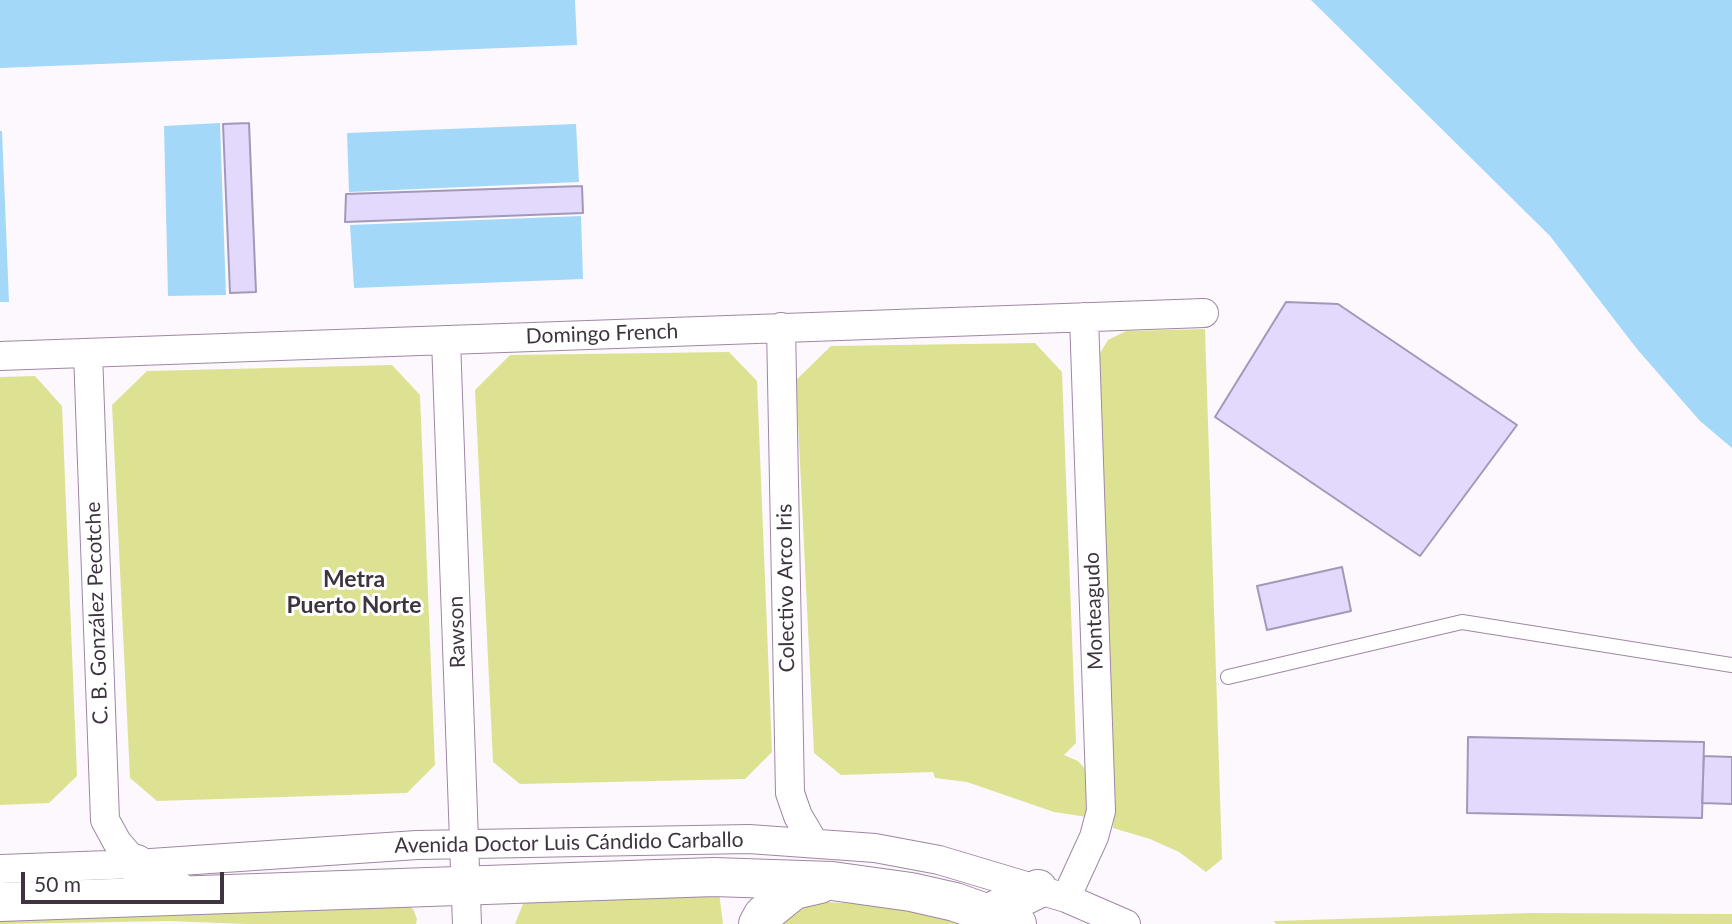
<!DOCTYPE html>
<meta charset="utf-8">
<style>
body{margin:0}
#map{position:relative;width:1732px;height:924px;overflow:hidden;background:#fdf8fe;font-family:Lato,sans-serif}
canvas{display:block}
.scale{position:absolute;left:21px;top:872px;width:203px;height:32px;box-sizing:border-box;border:4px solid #3e3440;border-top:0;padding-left:9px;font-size:21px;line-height:24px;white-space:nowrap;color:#3e3440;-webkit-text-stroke:5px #fff;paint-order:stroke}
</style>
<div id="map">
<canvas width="1732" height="924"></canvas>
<div class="scale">50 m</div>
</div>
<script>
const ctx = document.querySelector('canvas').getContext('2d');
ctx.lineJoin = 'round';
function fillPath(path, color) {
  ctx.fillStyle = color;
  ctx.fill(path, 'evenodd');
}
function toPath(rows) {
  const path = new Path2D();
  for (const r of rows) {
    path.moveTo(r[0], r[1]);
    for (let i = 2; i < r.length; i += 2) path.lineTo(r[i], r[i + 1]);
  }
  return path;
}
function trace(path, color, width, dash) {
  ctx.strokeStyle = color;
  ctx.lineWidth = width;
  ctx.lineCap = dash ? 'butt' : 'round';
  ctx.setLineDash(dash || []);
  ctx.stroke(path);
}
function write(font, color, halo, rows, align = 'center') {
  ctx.font = font + ' Lato,sans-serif';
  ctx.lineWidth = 6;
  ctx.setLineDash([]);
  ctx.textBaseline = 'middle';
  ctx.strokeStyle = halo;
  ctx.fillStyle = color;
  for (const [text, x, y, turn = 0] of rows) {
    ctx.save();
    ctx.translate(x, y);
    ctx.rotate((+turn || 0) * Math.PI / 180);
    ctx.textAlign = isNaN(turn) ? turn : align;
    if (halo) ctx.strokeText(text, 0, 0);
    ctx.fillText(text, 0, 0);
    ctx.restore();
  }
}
const green = toPath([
 [1205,329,1222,859,1206,872,1179,852,1150,839,1113,828,1114,816,1097,358,1108,340,1126,331],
 [1035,343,1062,372,1076,743,1064,755,1078,761,1086,770,1087,817,1054,812,967,782,935,778,933,772,841,775,814,753,796,380,831,346],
 [729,352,757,381,772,752,745,779,520,784,493,762,475,390,510,355],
 [392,365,420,395,435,765,407,793,157,801,130,778,112,405,147,371],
 [35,376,62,406,77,776,49,803,0,805,0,377],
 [719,892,723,924,515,924,523,904,537,896],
 [404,902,413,909,417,919,416,924,246,924,169,921,0,924,0,912],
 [828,902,925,908,989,924,777,924,801,908],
 [1530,913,1732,914,1732,924,1276,924,1274,921]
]);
const water = toPath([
 [0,0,575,0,577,45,0,68],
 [1311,0,1732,0,1732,448,1700,421,1637,349,1550,236],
 [220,123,226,295,168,296,164,126],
 [576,124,579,182,349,192,347,133],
 [0,131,2,131,9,302,0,302],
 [581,216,583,279,354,288,350,225]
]);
const building = toPath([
 [249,123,256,292,230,293,223,124,249,123],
 [582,186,583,213,345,222,346,194,582,186],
 [1286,302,1338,304,1517,425,1420,556,1215,417,1286,302],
 [1342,567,1351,611,1267,630,1257,586,1342,567],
 [1468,737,1704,742,1702,818,1467,813,1468,737],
 [1704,756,1732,757,1732,804,1702,803,1704,756]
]);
const lane = toPath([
 [1228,677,1462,622,1732,665]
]);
const street = toPath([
 [781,327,790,793,798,816,814,843],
 [446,340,467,924],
 [88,353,105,820,117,842,136,864],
 [0,356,1204,313],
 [0,869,136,864,417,845,749,839,875,848,939,860,1066,898,1126,924],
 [1066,898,1094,837,1101,811,1084,317]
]);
const primary = toPath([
 [136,864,184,895],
 [0,902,714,877,832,881,911,892,955,902,1017,924],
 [989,913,1038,889],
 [758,924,763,915,794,890,820,884]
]);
const streetNames = [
 ["Domingo French",602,334,-2],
 ["Colectivo Arco Iris",786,588,-91],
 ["Monteagudo",1094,611,-92],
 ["C. B. González Pecotche",97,613,-92],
 ["Rawson",457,632,-92],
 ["Avenida Doctor Luis Cándido Carballo",569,843,-1]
];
const neighbourhoodNames = [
 ["Metra",354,580],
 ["Puerto Norte",354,606]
];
fillPath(green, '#dde293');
fillPath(water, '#a4d8f9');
fillPath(building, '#e3d9fc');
trace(building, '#a298b8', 2);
trace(lane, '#9f87a2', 16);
trace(street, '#9f87a2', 30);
trace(primary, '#9f87a2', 40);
trace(lane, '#fff', 14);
trace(street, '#fff', 28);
trace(primary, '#fff', 38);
write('21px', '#3e3440', '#fff', streetNames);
write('bold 23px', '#3e3440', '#fff', neighbourhoodNames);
</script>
